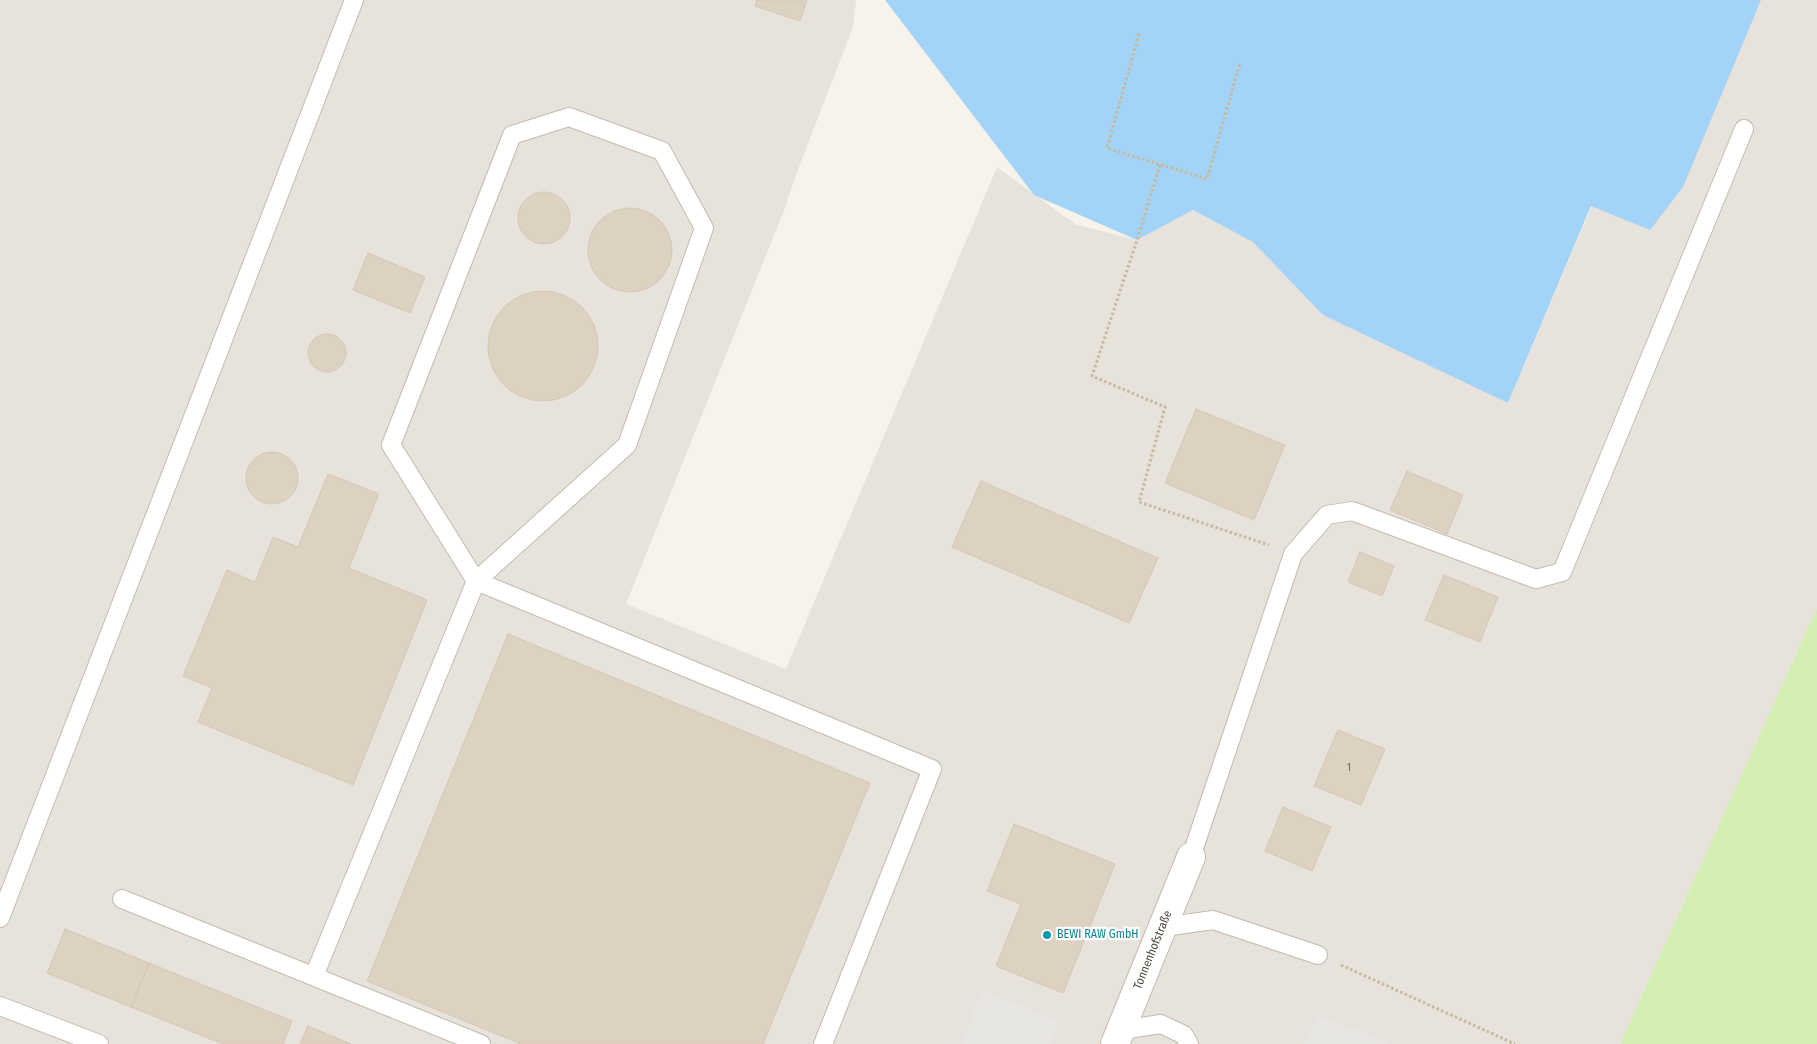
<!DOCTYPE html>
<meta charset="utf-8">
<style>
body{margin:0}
canvas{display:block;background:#f7f3eb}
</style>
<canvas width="1817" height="1044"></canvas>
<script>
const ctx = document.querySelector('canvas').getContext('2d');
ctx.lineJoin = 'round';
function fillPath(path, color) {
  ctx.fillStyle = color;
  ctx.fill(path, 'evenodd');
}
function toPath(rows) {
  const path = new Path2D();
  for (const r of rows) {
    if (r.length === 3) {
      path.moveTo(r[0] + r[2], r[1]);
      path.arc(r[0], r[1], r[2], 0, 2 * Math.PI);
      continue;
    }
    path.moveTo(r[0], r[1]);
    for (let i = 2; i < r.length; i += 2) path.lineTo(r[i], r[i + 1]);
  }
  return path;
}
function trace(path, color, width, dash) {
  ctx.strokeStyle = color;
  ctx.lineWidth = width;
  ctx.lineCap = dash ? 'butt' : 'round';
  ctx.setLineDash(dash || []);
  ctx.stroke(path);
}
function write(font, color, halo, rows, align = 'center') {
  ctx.font = font + ' "Fira Sans Condensed",sans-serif';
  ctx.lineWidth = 4.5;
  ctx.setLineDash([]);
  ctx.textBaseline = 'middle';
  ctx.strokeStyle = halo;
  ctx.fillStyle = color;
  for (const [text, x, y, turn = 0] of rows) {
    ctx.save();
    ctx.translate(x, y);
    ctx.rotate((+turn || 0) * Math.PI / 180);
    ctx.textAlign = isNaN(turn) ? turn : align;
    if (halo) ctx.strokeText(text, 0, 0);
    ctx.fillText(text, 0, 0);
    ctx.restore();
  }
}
const industrial = toPath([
 [0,0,856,0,853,27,794,180,785,208,626,604,786,669,997,167,1075,224,1137,240,1193,210,1266,235,1508,403,1592,206,1751,0,1817,0,1817,608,1620,1044,0,1044]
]);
const green = toPath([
 [1817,608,1817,1044,1620,1044]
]);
const parking = toPath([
 [983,990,1060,1021,1051,1044,961,1044],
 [1317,1015,1391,1044,1303,1044]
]);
const water = toPath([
 [885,0,1761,0,1683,187,1650,230,1591,206,1508,403,1323,315,1253,242,1193,210,1137,240,1034,195]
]);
const building = toPath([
 [757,0,807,0,800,21,755,6,757,0],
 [544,218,26],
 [630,250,42],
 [368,253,425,277,410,313,353,290,368,253],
 [543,346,55],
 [327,353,19],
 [1196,409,1285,445,1254,520,1165,483,1196,409],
 [272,478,26],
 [1407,471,1463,495,1447,534,1390,510,1407,471],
 [328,474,379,494,349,568,427,600,353,785,198,722,212,688,183,676,227,570,255,582,273,537,298,547,328,474],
 [981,481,1158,558,1129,623,952,547,981,481],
 [1360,552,1394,566,1382,596,1348,582,1360,552],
 [1444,575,1498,597,1480,642,1425,620,1444,575],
 [508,634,870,783,763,1044,521,1044,367,981,508,634],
 [1338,730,1385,749,1361,805,1314,786,1338,730],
 [1283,807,1331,827,1312,871,1265,851,1283,807],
 [1014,824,1115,864,1063,993,996,966,1021,904,987,891,1014,824],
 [65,929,149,963,131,1007,47,973,65,929],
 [149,963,292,1021,283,1044,223,1044,131,1007,149,963],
 [308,1026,351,1044,300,1044,308,1026]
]);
const path = toPath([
 [1139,34,1107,148,1207,179,1240,63],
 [1160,165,1137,240,1092,376,1165,407,1139,502,1269,545],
 [1341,965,1515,1044]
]);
const lane = toPath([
 [569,117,662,151,704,228,627,445,476,581,391,445,512,135,569,117],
 [1191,857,1293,554,1327,515,1352,511,1536,579,1562,572,1744,129],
 [122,899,481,1044],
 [0,918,354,0],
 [1163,927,1213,920,1318,955],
 [314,976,476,581,932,769,823,1044],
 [0,1006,99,1044],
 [1121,1030,1161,1024,1184,1035,1189,1044]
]);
const street = toPath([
 [1115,1044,1191,857]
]);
const markers = [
 [1047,935,5,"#0f9aa8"]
];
const numberNames = [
 ["1",1349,768]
];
const cultureNames = [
 ["BEWI RAW GmbH",1057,935]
];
const streetNames = [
 ["Tonnenhofstraße",1153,950,-68]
];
fillPath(industrial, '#e7e2dc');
fillPath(green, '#d2eeb1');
fillPath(parking, '#e8e6e3');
fillPath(water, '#a3d4f7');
fillPath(building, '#ddd2c2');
trace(building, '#d5c8b2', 1);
trace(lane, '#c3bcac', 20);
trace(street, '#c3bcac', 30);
trace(path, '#c7b89c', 3, [2.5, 2.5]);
trace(lane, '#fff', 18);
trace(street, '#fff', 28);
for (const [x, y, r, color] of markers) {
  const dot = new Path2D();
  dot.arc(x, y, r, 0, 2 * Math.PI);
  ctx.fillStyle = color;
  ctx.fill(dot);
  trace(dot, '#fff', 2);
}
write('10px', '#70685a', null, numberNames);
write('12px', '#0d838f', '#fff', cultureNames, 'left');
write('12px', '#4c4438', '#fff', streetNames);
</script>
